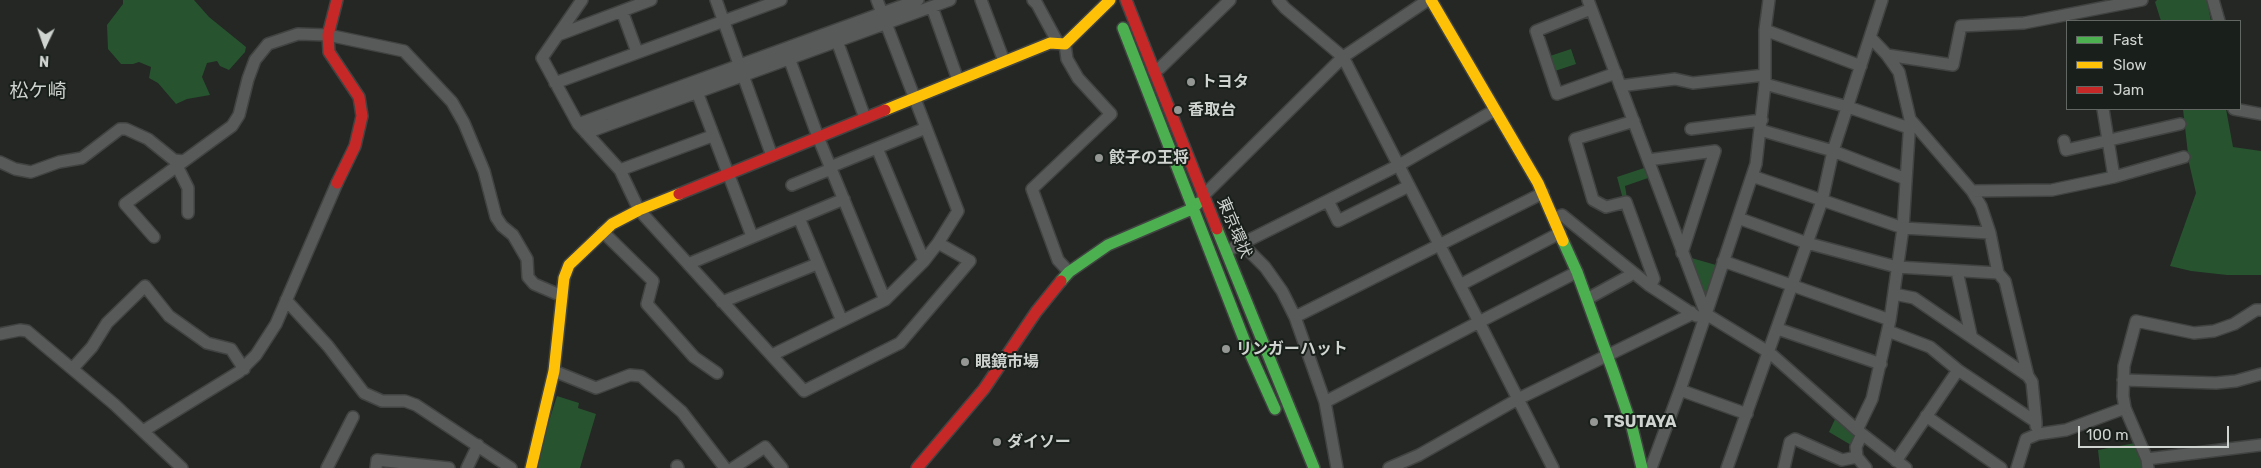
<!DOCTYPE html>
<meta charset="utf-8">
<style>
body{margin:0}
#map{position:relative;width:2261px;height:468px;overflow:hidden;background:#242724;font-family:Rubik,sans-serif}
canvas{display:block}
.legend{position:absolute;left:2066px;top:20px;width:175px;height:90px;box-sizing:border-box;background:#191f1a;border:1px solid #626763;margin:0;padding:6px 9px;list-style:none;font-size:15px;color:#d0d4d1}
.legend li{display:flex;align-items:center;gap:10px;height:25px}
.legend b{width:25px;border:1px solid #626763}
.north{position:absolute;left:20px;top:20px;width:50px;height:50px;-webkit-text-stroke:4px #191f1a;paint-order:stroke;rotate:183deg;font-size:14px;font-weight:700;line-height:20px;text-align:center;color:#d0d4d1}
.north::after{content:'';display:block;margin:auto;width:18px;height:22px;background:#d0d4d1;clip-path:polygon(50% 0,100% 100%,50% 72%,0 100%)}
.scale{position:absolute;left:2078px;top:426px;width:151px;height:22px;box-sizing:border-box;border:2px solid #d0d4d1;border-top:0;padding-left:6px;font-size:15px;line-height:18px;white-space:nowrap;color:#d0d4d1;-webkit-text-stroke:4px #191f1a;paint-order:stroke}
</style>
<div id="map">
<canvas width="2261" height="468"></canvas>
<ul class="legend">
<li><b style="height:6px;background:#4caf50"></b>Fast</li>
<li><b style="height:6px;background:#ffc107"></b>Slow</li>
<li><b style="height:6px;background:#c62828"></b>Jam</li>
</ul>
<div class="north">N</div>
<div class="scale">100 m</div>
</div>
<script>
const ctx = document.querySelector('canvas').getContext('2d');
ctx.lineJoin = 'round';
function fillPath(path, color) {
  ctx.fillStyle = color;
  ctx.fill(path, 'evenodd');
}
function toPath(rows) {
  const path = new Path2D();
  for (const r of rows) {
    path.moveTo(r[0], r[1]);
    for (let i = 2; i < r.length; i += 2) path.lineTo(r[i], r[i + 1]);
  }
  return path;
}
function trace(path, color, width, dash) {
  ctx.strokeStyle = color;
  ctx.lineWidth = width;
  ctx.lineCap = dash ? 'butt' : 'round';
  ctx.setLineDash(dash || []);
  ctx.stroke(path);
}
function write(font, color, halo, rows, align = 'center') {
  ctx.font = font + ' Rubik,"Noto Sans JP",sans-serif';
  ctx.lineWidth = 4;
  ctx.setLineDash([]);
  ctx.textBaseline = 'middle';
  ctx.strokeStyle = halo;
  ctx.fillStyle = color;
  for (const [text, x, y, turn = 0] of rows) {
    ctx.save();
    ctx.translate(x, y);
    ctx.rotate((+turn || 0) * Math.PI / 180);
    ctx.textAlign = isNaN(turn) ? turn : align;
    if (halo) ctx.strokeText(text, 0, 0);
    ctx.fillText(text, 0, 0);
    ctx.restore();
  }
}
const green = toPath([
 [123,0,194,0,209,17,246,47,245,52,229,70,220,66,217,61,207,63,202,77,210,95,187,99,176,104,158,83,149,78,151,67,139,62,133,64,121,64,108,49,107,25,123,4],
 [2157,0,2207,0,2211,21,2161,21,2155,2],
 [1571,49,1576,64,1555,71,1550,56],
 [2183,109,2226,109,2233,147,2261,151,2261,275,2227,275,2191,271,2170,266,2196,193,2189,163],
 [1644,168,1648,178,1625,186,1627,198,1623,199,1617,177],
 [1688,257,1716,265,1706,294,1702,294],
 [557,396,579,403,578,408,596,414,580,468,534,468],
 [1836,417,1855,435,1851,445,1829,432],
 [2135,443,2145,468,2100,468,2098,450]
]);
const street = toPath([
 [582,0,542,58,578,124,620,170,639,210,804,391,900,343,970,261,938,243],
 [716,0,772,156],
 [981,0,1004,61],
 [1033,0,1037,4,1058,43],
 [1278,0,1285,8,1343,57,1479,322,1325,402],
 [1588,0,1706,314,1680,390,1651,468],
 [1769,0,1765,30,1765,84,1756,164,1706,314,1770,353,1857,430,1906,468],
 [2213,0,2219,21],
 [932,7,958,80],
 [1591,9,1536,31,1557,94,1616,73],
 [622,11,637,52],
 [1765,30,1861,66],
 [558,35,651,0],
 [837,41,865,118],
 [1065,44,1067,59,1078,78,1111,114,1032,189,1058,260,1069,272],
 [1887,55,1953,65,1961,26,2024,23,2142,0],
 [789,58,818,137,885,300],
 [1154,71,1160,68,1230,0],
 [555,83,781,0],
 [1765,84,1848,107,1909,128],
 [1620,86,1675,79,1693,83,1765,75],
 [697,92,752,236],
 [2103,109,2114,177],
 [2234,109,2261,114],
 [1910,119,1972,191,1981,206,1990,233,1998,273],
 [1634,121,1575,139,1593,200,1606,207,1626,202,1654,279,1650,286],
 [578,124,918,0],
 [1691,129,1762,120],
 [1760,130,1833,151,1906,179],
 [586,133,950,0],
 [2064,141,2066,150,2180,124],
 [877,148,924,261],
 [1648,160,1715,151,1682,253],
 [0,162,15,169,31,172,59,162,82,158,120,129,126,129,148,139,174,160,184,161,232,126,239,115,248,79,255,60,268,44,298,34,328,35,404,51,452,102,464,123,484,171,496,217,502,226,513,235,527,259,528,277,534,284,562,296],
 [177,166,188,188,188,213],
 [830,167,926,128],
 [620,170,712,136],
 [1752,176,1903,228,1990,233],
 [792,185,831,169],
 [1972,191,2052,190,2114,177,2184,157],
 [1203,196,1343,57,1428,0],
 [1328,201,1338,221,1409,186],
 [799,218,842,321],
 [1738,218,1807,243,1897,267,1998,273,2005,281,2028,376,2032,382,2036,422],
 [1554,219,1562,215,1650,286,1696,316],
 [603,232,653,281,647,304,694,357,717,373],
 [154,237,125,204,184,161],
 [1242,244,1265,267,1282,291,1295,317,1325,402,1337,468],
 [1227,251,1399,165,1495,110],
 [1723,261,1890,320],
 [688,264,844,199],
 [1957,271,1971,335],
 [1460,285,1560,233],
 [1894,294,1914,298,2028,376],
 [1587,299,1629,276,1632,272],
 [286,300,328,346,364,393,382,401,405,401,416,405,511,468],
 [722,302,817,264],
 [1295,317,1543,193],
 [1778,329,1881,364],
 [1888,331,1930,347,1958,370,2036,422,2036,426],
 [0,334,20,330,27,331,114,404,182,468],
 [772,355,885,300,924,261,938,243,958,211,877,0],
 [73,368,92,347,107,323,145,286,169,316,207,343,231,349,244,369],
 [554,371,596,388,630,375,641,376,682,412,725,468],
 [2123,380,2216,383,2236,381,2261,374],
 [1680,390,1747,414],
 [2125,408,2123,396,2124,366,2136,321,2194,333,2214,331,2234,324,2256,310,2261,310],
 [1926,416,2001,468],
 [1857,430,1872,399,1890,320,1903,228,1910,119,1899,72,1887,55,1871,38],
 [143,431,239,372,256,355,276,324,337,183],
 [1862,434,1856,447,1857,457,1866,468],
 [2147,459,2261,445],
 [1896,461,1958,370],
 [677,466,678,468],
 [327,468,353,417],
 [376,468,377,460,449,468],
 [467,468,478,445],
 [733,468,765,447,782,468],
 [1389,468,1419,455,1518,399,1479,322,1577,272],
 [1553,468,1518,399,1688,316,1691,312],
 [1727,468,1822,201,1833,151,1882,0],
 [1784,468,1790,442,1795,439,1842,460,1857,457],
 [2017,468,2026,439,2038,434,2066,430,2125,408,2147,459,2148,468]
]);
const fast = toPath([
 [1123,28,1245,342,1275,409],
 [1217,229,1314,468],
 [1563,241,1577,272,1614,374,1632,427,1642,468],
 [1061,281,1069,272,1108,245,1192,209,1198,203]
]);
const slow = toPath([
 [1431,0,1538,183,1563,241],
 [885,110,1050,43,1065,44,1110,0],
 [531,468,554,371,564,278,569,265,612,224,639,210,679,194]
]);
const jam = toPath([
 [337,0,328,35,329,52,359,97,362,116,355,146,337,183],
 [1126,0,1217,229],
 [679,194,885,110],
 [917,468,984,389,1036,312,1061,281]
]);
const markers = [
 [1191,82,5,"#949794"],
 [1178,110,5,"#949794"],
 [1099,158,5,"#949794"],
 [1226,349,5,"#949794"],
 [965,362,5,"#949794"],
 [1594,422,5,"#949794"],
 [997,442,5,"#949794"]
];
const poiNames = [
 ["トヨタ",1201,82],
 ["香取台",1188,110],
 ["餃子の王将",1109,158],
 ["リンガーハット",1236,349],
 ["眼鏡市場",975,362],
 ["TSUTAYA",1604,422],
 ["ダイソー",1007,442]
];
const streetNames = [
 ["東京環状",1234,228,67]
];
const quarterNames = [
 ["松ケ崎",38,92]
];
fillPath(green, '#27532f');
trace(street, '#404341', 14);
trace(fast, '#404341', 14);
trace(slow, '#404341', 14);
trace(jam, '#404341', 14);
trace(street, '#575a58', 11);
trace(fast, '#4caf50', 11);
trace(slow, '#ffc107', 11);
trace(jam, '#c62828', 11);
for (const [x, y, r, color] of markers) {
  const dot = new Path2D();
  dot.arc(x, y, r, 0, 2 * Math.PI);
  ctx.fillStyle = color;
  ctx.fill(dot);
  trace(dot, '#191f1a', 2);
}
write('bold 16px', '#d0d4d1', '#191f1a', poiNames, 'left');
write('16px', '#d0d4d1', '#191f1a', streetNames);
write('19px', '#d0d4d1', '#191f1a', quarterNames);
</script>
